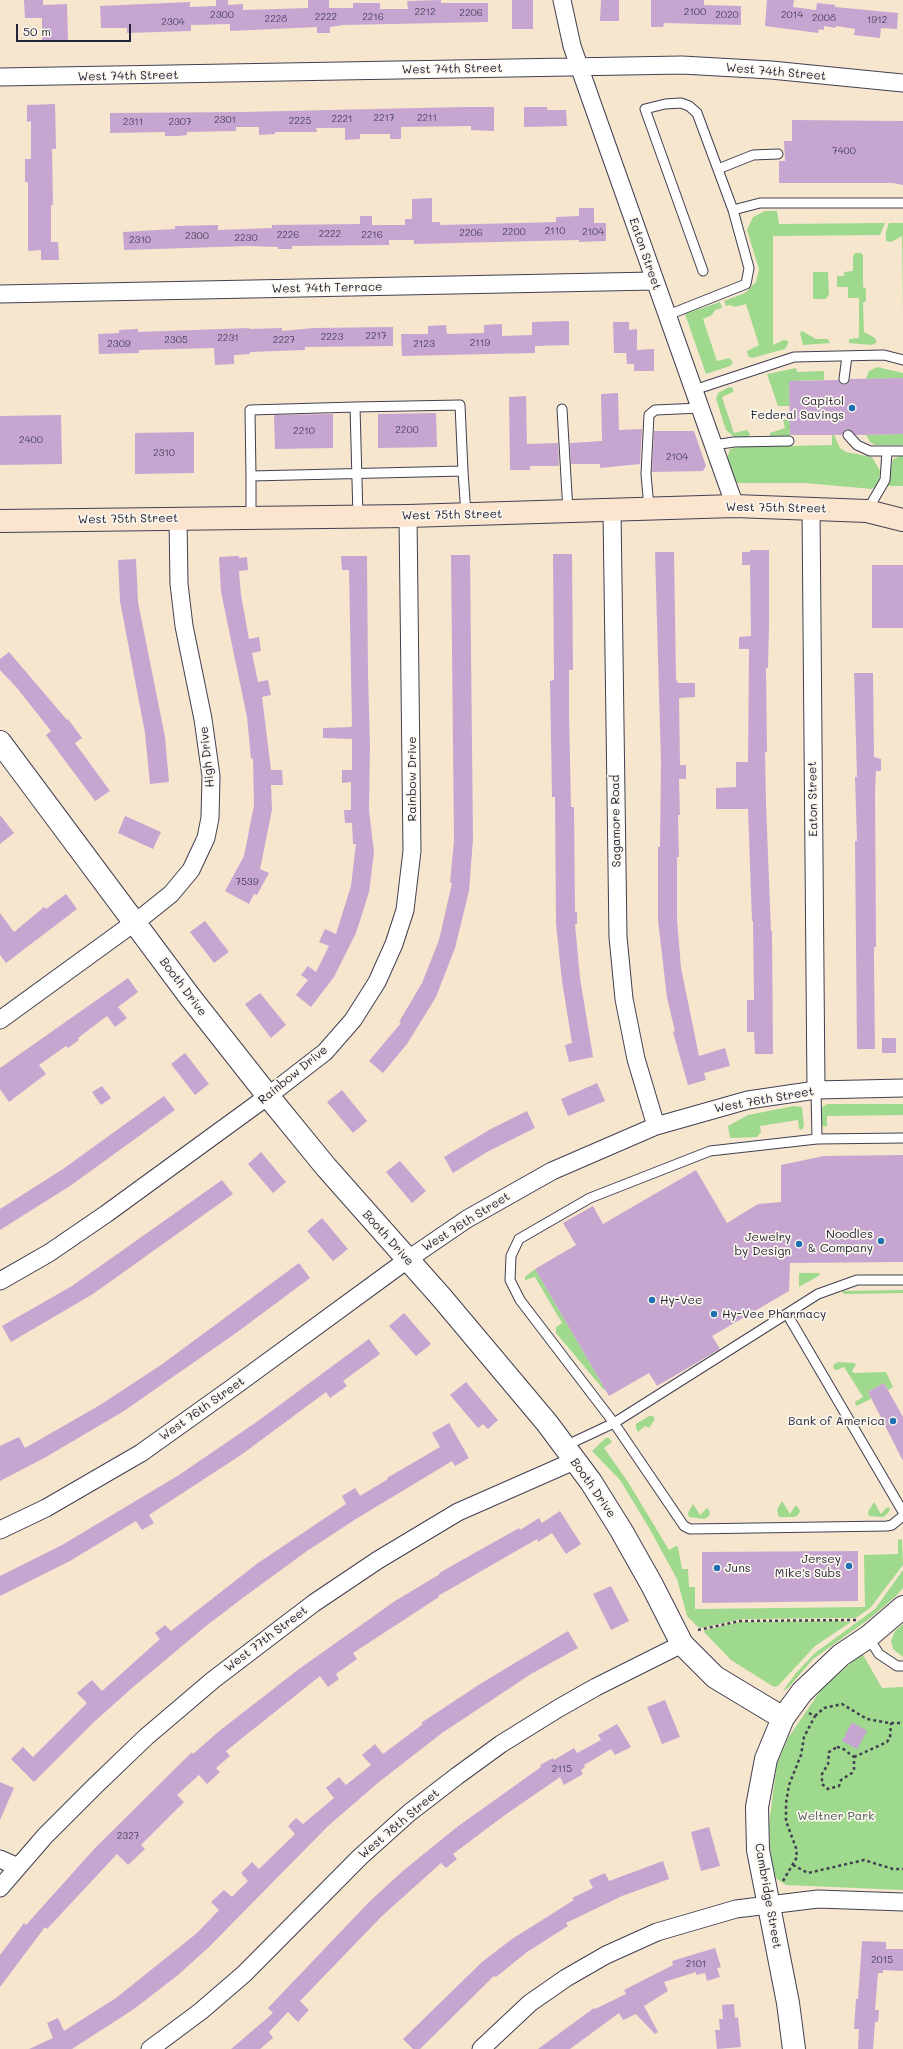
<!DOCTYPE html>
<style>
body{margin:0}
#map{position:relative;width:903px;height:2049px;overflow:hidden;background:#f6e6ce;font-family:Mali,sans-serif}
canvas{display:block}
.scale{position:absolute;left:16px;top:24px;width:115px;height:18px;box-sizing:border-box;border:2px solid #22223b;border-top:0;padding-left:5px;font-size:12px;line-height:14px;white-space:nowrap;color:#22223b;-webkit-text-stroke:3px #fbf7ec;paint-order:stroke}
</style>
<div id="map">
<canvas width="903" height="2049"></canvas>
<div class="scale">50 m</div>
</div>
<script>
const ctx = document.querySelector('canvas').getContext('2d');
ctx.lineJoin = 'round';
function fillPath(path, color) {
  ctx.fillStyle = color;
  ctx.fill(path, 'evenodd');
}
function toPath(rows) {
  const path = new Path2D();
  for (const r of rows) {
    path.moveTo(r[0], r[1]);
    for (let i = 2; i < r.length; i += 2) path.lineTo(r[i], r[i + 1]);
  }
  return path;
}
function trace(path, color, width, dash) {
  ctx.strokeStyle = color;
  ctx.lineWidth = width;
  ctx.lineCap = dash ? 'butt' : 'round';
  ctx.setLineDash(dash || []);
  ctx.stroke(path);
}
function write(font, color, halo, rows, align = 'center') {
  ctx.font = font + ' Mali,sans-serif';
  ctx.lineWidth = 3.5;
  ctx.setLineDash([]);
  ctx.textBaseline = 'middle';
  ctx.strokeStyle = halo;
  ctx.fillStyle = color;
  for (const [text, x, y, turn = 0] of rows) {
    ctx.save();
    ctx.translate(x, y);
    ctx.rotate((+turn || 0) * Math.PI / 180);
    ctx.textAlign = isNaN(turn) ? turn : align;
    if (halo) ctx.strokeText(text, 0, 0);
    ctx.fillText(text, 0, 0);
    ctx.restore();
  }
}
const green = toPath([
 [765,211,777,211,779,224,885,223,880,235,773,236,773,345,784,340,788,341,788,344,785,349,752,358,748,356,747,351,759,345,746,304,735,307,730,305,726,306,724,301,745,293,756,282,759,269,747,230,753,217],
 [889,223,903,223,903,313,902,236,891,242,886,241,886,232],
 [855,253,861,253,863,255,863,287,866,289,866,301,863,303,864,332,875,338,877,342,872,345,849,343,849,339,859,338,859,298,848,298,848,287,837,287,837,276,844,276,844,272,853,271,853,256],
 [813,272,828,272,829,294,826,299,813,299],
 [720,302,722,308,715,310,712,315,703,319,717,361,729,358,733,362,730,366,706,374,685,314],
 [802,331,816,339,828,339,830,343,803,345,800,333],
 [877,367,903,373,903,378,866,379,869,371],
 [796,368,797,372,824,371,824,380,789,381,790,406,778,406,767,374],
 [729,387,733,388,733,392,722,397,734,433,747,430,750,434,748,437,734,437,726,430,716,399,718,393],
 [790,418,790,436,770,436,770,433,785,428,783,420],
 [903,434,903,445,875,445,870,442,866,435],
 [832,435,834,435,840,448,846,452,872,457,880,471,878,485,872,489,805,483,737,483,734,478,727,459,730,449,739,447,832,445],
 [903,455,903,486,887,486,893,459],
 [827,1104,903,1104,903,1115,827,1116,827,1126,824,1127,822,1125,821,1108],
 [794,1106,802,1107,804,1126,802,1130,799,1129,798,1120,760,1126,761,1132,757,1137,730,1138,728,1126,748,1115],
 [535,1269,605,1389,604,1390,556,1333,556,1327,562,1323,535,1277,525,1280,525,1277],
 [799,1273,819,1273,820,1275,799,1287],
 [903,1290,903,1293,844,1294,842,1291],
 [838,1362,854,1363,856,1365,852,1371,854,1373,886,1372,893,1387,888,1390,884,1383,868,1392,871,1399,856,1406,855,1402,863,1397,844,1367,837,1370,834,1369,833,1365],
 [649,1416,653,1416,655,1419,649,1428,645,1426,638,1432,636,1428,636,1424],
 [606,1438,609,1438,612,1442,604,1448,628,1482,669,1550,676,1546,678,1547,682,1569,688,1569,689,1587,695,1587,695,1609,865,1607,864,1555,898,1554,898,1540,902,1539,903,1565,871,1607,856,1618,742,1619,701,1628,698,1627,687,1616,677,1579,648,1526,620,1480,592,1451],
 [782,1501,790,1514,795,1506,797,1506,800,1511,798,1515,794,1517,779,1517,777,1510],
 [874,1502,881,1514,886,1508,889,1507,890,1510,886,1515,883,1517,869,1516,868,1512],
 [693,1504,700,1515,707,1508,710,1512,709,1516,704,1519,689,1517,688,1513],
 [903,1570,903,1588,895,1597,869,1619,813,1659,789,1687,782,1692,796,1673,815,1653,875,1609],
 [740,1622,838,1621,851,1622,815,1646,778,1686,774,1687,731,1660,704,1632,705,1630],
 [903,1624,903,1657,893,1649,891,1641,895,1631],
 [862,1653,882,1688,903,1687,903,1890,786,1885,777,1879,771,1866,769,1824,777,1764,788,1738,821,1690]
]);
const building = toPath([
 [24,0,43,0,43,5,67,4,68,40,42,40,42,18,25,18],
 [216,0,228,0,228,5,243,4,243,10,308,8,308,0,329,0,329,8,353,8,353,3,380,3,380,9,408,9,407,1,441,0,441,3,488,3,488,22,344,25,330,27,330,33,317,33,317,27,230,31,230,24,191,25,191,31,127,33,127,28,101,28,100,6,190,2,190,7,216,6],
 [512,0,533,0,533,29,512,29],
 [601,0,619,0,619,21,600,21],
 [651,0,704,0,704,5,741,6,741,25,664,23,663,27,651,27],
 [767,0,794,0,793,7,816,10,817,3,835,5,835,7,898,13,897,29,881,28,880,38,854,35,855,29,836,26,835,28,824,26,824,30,819,29,818,33,765,26],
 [55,104,56,149,52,149,53,205,51,205,51,242,58,242,59,260,41,260,41,250,28,251,28,182,25,182,25,159,31,159,31,121,27,122,27,105],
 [463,107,494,107,494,131,471,130,471,126,401,127,401,139,390,139,390,134,360,134,360,139,345,140,345,128,316,128,317,132,275,132,275,134,259,135,259,127,236,127,236,131,187,132,187,135,179,136,165,136,165,132,110,133,110,113,242,112],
 [524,107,547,107,547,110,566,110,567,126,524,127],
 [792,120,903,121,903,185,893,183,779,183,779,161,785,161,784,141,792,141],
 [432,198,432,222,440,222,440,225,556,222,556,217,579,216,579,208,594,208,594,223,606,223,606,241,579,242,579,240,414,244,414,240,389,240,389,245,292,246,292,249,278,249,278,247,248,246,124,250,123,232,175,229,175,226,218,225,218,230,272,228,272,225,360,224,360,216,372,216,372,225,405,225,405,219,412,219,412,199],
 [569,321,569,345,535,346,535,353,402,356,401,334,428,334,428,326,446,325,447,334,484,333,484,325,502,324,502,336,532,335,532,322],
 [613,322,629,322,629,330,637,329,637,350,654,349,654,371,634,371,634,364,627,364,626,353,614,353],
 [393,327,393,346,305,347,305,350,250,352,250,354,234,355,234,364,215,365,214,348,139,350,139,353,99,354,98,334,119,333,119,330,138,329,138,332,249,328,249,329,282,328,282,331,314,328],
 [903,378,903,434,856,435,847,429,844,431,842,435,790,435,789,381,838,380,840,383,844,385,848,383,850,379],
 [618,393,619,430,642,429,640,464,600,468,600,464,571,464,570,443,602,441,601,394],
 [526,396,527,444,558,443,559,465,557,466,530,466,530,470,510,470,509,397],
 [436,413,437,447,378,448,378,414],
 [333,414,333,448,275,449,274,415],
 [61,415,62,464,0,465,0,416],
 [654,431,694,431,706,466,703,471,652,472],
 [194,432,194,473,135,474,135,433],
 [750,550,769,550,769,625,768,668,766,668,767,752,765,752,766,804,771,931,772,931,773,1054,755,1054,754,1032,747,1032,747,1000,754,1000,753,921,752,921,748,809,716,809,716,788,736,787,736,762,748,762,749,649,739,649,739,637,751,636,750,565,742,565,742,552,750,552],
 [655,552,674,552,676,679,678,683,695,683,695,697,679,698,680,765,686,765,686,779,679,779,680,815,678,815,679,857,677,857,677,919,681,968,699,1056,725,1048,730,1066,704,1073,706,1080,688,1085,673,1032,675,1031,667,998,658,920,658,847,660,847,661,763],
 [553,554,572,554,573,670,569,670,569,713,571,807,574,807,575,912,577,912,577,924,575,924,580,978,593,1057,569,1062,565,1045,572,1043,562,981,556,924,555,797,552,797,550,681,554,680],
 [451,555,470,555,473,839,469,891,455,948,436,997,407,1044,383,1073,369,1061,401,1023,399,1022,422,983,439,940,452,883,450,883,454,841],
 [239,556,239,558,247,557,248,570,239,571,241,595,249,639,259,637,261,651,252,653,258,682,268,680,271,695,262,697,271,770,282,770,283,785,271,785,272,810,260,869,269,873,257,895,254,894,249,904,225,891,244,856,254,805,253,758,251,759,247,717,221,592,219,557],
 [341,556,367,556,368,674,370,745,369,810,374,853,369,892,356,933,334,977,311,1007,296,995,308,980,301,975,308,966,316,972,329,946,319,942,325,929,336,934,351,886,356,844,353,844,352,823,345,823,344,810,351,810,351,782,342,783,342,770,352,770,352,739,323,738,323,728,351,727,352,725,349,570,342,570],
 [136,559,138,602,165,737,169,782,150,784,145,733,120,601,118,560],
 [872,565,903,565,903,628,872,628],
 [9,652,67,720,68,719,82,738,75,743,110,791,95,801,46,735,51,731,17,688,0,670,0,659],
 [854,673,873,673,874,757,881,759,881,771,876,771,875,790,876,947,874,947,874,958,875,1049,857,1049,855,841,857,841,855,777,857,777],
 [0,815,14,833,0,844],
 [125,816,161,832,153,849,118,833],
 [66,894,77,909,6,963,0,955,0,913,14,932,44,907,46,909],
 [205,921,229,952,214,963,190,932],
 [128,978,138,992,118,1007,127,1018,115,1027,107,1016,78,1038,79,1040,68,1048,66,1046,39,1065,46,1074,9,1102,0,1089,0,1068],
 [260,993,286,1025,271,1038,245,1004],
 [882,1038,896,1038,896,1053,882,1053],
 [185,1053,209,1084,195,1095,171,1064],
 [597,1083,605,1101,568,1116,561,1099],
 [102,1086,111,1098,101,1105,92,1092],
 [342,1090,367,1121,353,1133,327,1102],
 [164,1096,175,1110,70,1186,0,1230,0,1209,63,1169],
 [527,1111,535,1128,487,1152,453,1173,444,1157,489,1130],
 [261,1152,286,1182,273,1193,248,1164],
 [903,1155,903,1262,790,1263,789,1291,712,1336,720,1349,657,1386,649,1373,609,1396,535,1269,576,1245,563,1223,593,1206,603,1224,696,1170,727,1223,758,1204,781,1202,781,1165,824,1156],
 [400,1161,426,1191,412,1203,386,1172],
 [222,1180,233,1194,93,1294,11,1342,2,1326,72,1286],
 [322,1218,348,1249,333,1261,307,1231],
 [299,1263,310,1278,236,1333,124,1411,46,1457,0,1481,0,1446,19,1437,25,1448,100,1405,161,1365],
 [404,1313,431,1344,416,1356,389,1326],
 [369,1339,380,1354,343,1381,347,1386,330,1398,326,1392,241,1455,152,1513,149,1515,154,1523,142,1530,136,1521,70,1561,0,1596,0,1576,62,1545,179,1475,258,1421],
 [466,1382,498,1420,488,1429,483,1424,478,1428,450,1395],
 [884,1383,903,1417,903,1461,868,1392],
 [449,1423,469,1458,455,1466,452,1461,356,1519,307,1551,244,1597,206,1626,132,1688,94,1722,34,1782,11,1759,23,1747,33,1757,87,1703,77,1693,92,1680,102,1691,160,1639,155,1633,165,1625,171,1631,258,1563,346,1504,342,1496,355,1488,360,1496,388,1479,387,1478,440,1447,432,1433],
 [560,1511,581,1544,566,1554,552,1533,538,1542,537,1539,438,1596,439,1597,353,1653,357,1659,336,1674,339,1679,328,1687,320,1676,226,1751,230,1756,216,1768,220,1772,207,1784,199,1775,177,1795,184,1802,141,1845,145,1849,128,1865,117,1854,47,1929,45,1927,0,1987,0,1955,24,1923,26,1925,95,1848,192,1752,193,1754,218,1732,299,1669,395,1601,440,1574,439,1573,519,1528,520,1530,539,1518,542,1523],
 [858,1551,858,1601,702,1603,702,1552],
 [611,1586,629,1621,611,1630,593,1594],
 [568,1631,578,1648,531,1674,442,1733,379,1782,328,1826,209,1947,178,1975,134,2009,72,2049,29,2049,53,2038,47,2023,58,2018,64,2031,116,1998,197,1933,219,1910,211,1902,224,1890,232,1897,248,1881,241,1873,252,1862,259,1869,295,1834,288,1826,296,1818,303,1824,334,1798,326,1788,339,1777,346,1785,371,1765,362,1755,375,1744,383,1754,423,1724,421,1723,480,1684],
 [665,1700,680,1737,662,1744,647,1707],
 [852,1722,867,1731,857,1749,842,1741],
 [617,1724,631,1747,615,1755,611,1749,584,1765,585,1767,581,1770,583,1774,564,1785,560,1777,505,1815,453,1854,457,1859,446,1868,441,1863,382,1916,300,2001,309,2010,298,2022,288,2012,269,2032,273,2038,260,2049,231,2049,273,2013,268,2008,370,1901,404,1870,457,1827,541,1767,540,1765,553,1758,554,1760,574,1748,577,1753,601,1740,598,1735],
 [0,1782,14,1788,0,1820],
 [709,1827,720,1866,701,1871,691,1832],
 [663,1861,669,1879,622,1896,566,1923,568,1926,527,1952,496,1977,494,1976,420,2049,413,2049,403,2039,482,1962,512,1939,574,1900,572,1898,593,1888,589,1880,605,1873,609,1881],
 [862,1941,886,1942,886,1949,903,1949,903,1971,883,1970,883,1973,878,1973,875,2010,879,2010,878,2022,875,2022,873,2049,858,2049,859,2029,854,2029,856,1999,858,1999],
 [715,1948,721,1967,717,1968,720,1977,707,1981,705,1973,696,1975,696,1972,664,1982,668,1991,644,2006,658,2032,655,2034,636,2014,623,2020,619,2013,570,2049,538,2049,594,2008,595,2009,626,1994,624,1990,673,1965,672,1961],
 [734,2004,735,2018,738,2017,741,2047,717,2049,715,2030,720,2030,719,2019,723,2019,722,2005]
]);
const path = toPath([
 [698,1630,740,1621,856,1620],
 [815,1716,824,1708,842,1704,867,1719,889,1723,903,1723],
 [837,1747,842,1748,854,1757,854,1769,852,1773,841,1780,839,1786,828,1789,822,1784,822,1774,828,1764,829,1752,837,1747],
 [854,1757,887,1742,890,1737,891,1723],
 [793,1865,808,1873,864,1860,893,1869,903,1869],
 [783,1881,797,1857,796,1848,786,1821,786,1803,789,1785,801,1755,804,1737,815,1716,809,1713]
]);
const service = toPath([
 [718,169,753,155,778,154],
 [703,271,645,109,665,104,681,103,689,106,697,113,733,210],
 [668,315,746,284,749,268,733,210,760,203,903,203],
 [844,379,847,356],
 [694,390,794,357,884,355,903,360],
 [562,409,568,512],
 [848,435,857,445,870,451,903,451],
 [714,445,734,442,789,441],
 [251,476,250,410,355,407],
 [649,508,646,474,649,415,655,410,701,408],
 [867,511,885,480,887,452],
 [358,517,355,407,460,405,463,471],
 [251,518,251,476,463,471,466,515],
 [816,1090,817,1139,903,1138],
 [817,1139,710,1151,590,1198,519,1239,511,1256,510,1280,520,1300,614,1423,684,1526,690,1529,887,1526,892,1525,903,1516],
 [787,1314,903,1512],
 [565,1446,614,1423,818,1294,857,1280,903,1280],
 [868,1637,879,1654,897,1666,903,1666]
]);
const minor = toPath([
 [562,0,572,46,592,103,735,506],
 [0,77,682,65,771,70,903,83],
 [0,294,654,281],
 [811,508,816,1090],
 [612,511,618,937,624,999,636,1059,656,1126],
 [0,1020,146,914,171,894,191,870,206,838,210,818,211,776,203,719,184,626,179,584,178,518],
 [0,1281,49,1253,106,1214,268,1096,325,1052,353,1020,377,982,394,944,405,910,412,851,408,516],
 [0,1530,46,1508,141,1453,232,1388,407,1260,467,1219,552,1171,656,1126,748,1100,816,1090,903,1088],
 [0,1859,18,1867],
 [0,1888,45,1836,96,1785,146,1737,213,1680,314,1603,378,1560,458,1512,574,1461],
 [150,2049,201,2011,244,1974,360,1857,409,1813,457,1776,501,1744,559,1708,596,1687,682,1644],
 [481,2049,530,2003,566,1978,606,1955,657,1932,736,1909,818,1899,903,1902]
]);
const tertiary = toPath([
 [0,742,190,997,268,1096,326,1167,442,1298,547,1423,591,1482,621,1530,652,1585,682,1644,715,1677,783,1718],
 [794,2049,788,2003,758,1850,757,1807,766,1759,783,1718,802,1692,841,1655,868,1637,903,1607]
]);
const secondary = toPath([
 [0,521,408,516,735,506,867,511,903,520]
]);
const markers = [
 [852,408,4,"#1f6fb2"],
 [881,1241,4,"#1f6fb2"],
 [799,1244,4,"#1f6fb2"],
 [652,1300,4,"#1f6fb2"],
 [714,1314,4,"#1f6fb2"],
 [893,1421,4,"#1f6fb2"],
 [849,1566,4,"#1f6fb2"],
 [717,1568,4,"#1f6fb2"]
];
const numberNames = [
 ["2212",425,12],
 ["2100",695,12],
 ["2206",471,13],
 ["2300",222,15],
 ["2020",727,15],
 ["2014",792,15],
 ["2222",326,17],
 ["2216",373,17],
 ["2008",824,18],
 ["2228",276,19],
 ["1912",877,20],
 ["2304",173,22],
 ["2217",384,118],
 ["2211",427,118],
 ["2221",342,119],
 ["2301",225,120],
 ["2225",300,121],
 ["2311",133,122],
 ["2307",180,122],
 ["7400",844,151],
 ["2110",555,231],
 ["2200",514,232],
 ["2104",593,232],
 ["2206",471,233],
 ["2222",330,234],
 ["2226",288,235],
 ["2216",372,235],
 ["2300",197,236],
 ["2230",246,238],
 ["2310",140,240],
 ["2217",376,336],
 ["2223",332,337],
 ["2231",228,338],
 ["2305",176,340],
 ["2227",284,340],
 ["2119",480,343],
 ["2309",119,344],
 ["2123",424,344],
 ["2200",407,430],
 ["2210",304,431],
 ["2400",31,440],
 ["2310",164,453],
 ["2104",677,457],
 ["7539",247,882],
 ["2115",562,1769],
 ["2327",128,1836],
 ["2015",882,1960],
 ["2101",696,1964]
];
const streetNames = [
 ["West 74th Street",452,69,-1],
 ["West 74th Street",776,72,5],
 ["West 74th Street",128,76,-1],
 ["Eaton Street",645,254,71],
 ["West 74th Terrace",327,288,-1],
 ["West 75th Street",776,508,1],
 ["West 75th Street",452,515,-1],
 ["West 75th Street",128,519,-1],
 ["High Drive",207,757,-96],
 ["Rainbow Drive",412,779,-90],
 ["Eaton Street",813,799,-91],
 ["Sagamore Road",616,821,-91],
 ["Booth Drive",183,987,53],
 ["Rainbow Drive",293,1075,-39],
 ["West 76th Street",764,1100,-10],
 ["West 76th Street",466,1222,-32],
 ["Booth Drive",388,1238,48],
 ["West 76th Street",202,1409,-35],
 ["Booth Drive",593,1488,55],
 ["West 77th Street",266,1639,-37],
 ["West 78th Street",399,1824,-40],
 ["Cambridge Street",768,1896,80]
];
const poiNames = [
 ["Capitol",844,401],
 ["Federal Savings",844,415],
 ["Noodles",873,1234],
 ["& Company",873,1248],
 ["Jewelry",791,1237],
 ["by Design",791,1251],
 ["Hy-Vee",660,1300,"left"],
 ["Hy-Vee Pharmacy",722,1314,"left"],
 ["Bank of America",885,1421],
 ["Jersey",841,1559],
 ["Mike's Subs",841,1573],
 ["Juns",725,1568,"left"]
];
const parkNames = [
 ["Weltner Park",836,1816]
];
fillPath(green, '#9ed98d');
fillPath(building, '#c6a6d1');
trace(service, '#423f51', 11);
trace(minor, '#423f51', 19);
trace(tertiary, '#423f51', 24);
trace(secondary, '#423f51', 24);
trace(path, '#423f51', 2.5, [3, 3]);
trace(service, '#fff', 9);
trace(minor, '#fff', 17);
trace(tertiary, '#fff', 22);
trace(secondary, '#fbe5cf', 22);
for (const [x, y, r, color] of markers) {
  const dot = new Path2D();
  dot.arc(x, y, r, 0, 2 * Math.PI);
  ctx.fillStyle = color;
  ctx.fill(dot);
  trace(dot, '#fbf7ec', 1.5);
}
write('10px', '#4b4360', null, numberNames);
write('12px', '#22223b', '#fbf7ec', streetNames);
write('12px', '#22223b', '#fbf7ec', poiNames, 'right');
write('12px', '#475954', '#fbf7ec', parkNames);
</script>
